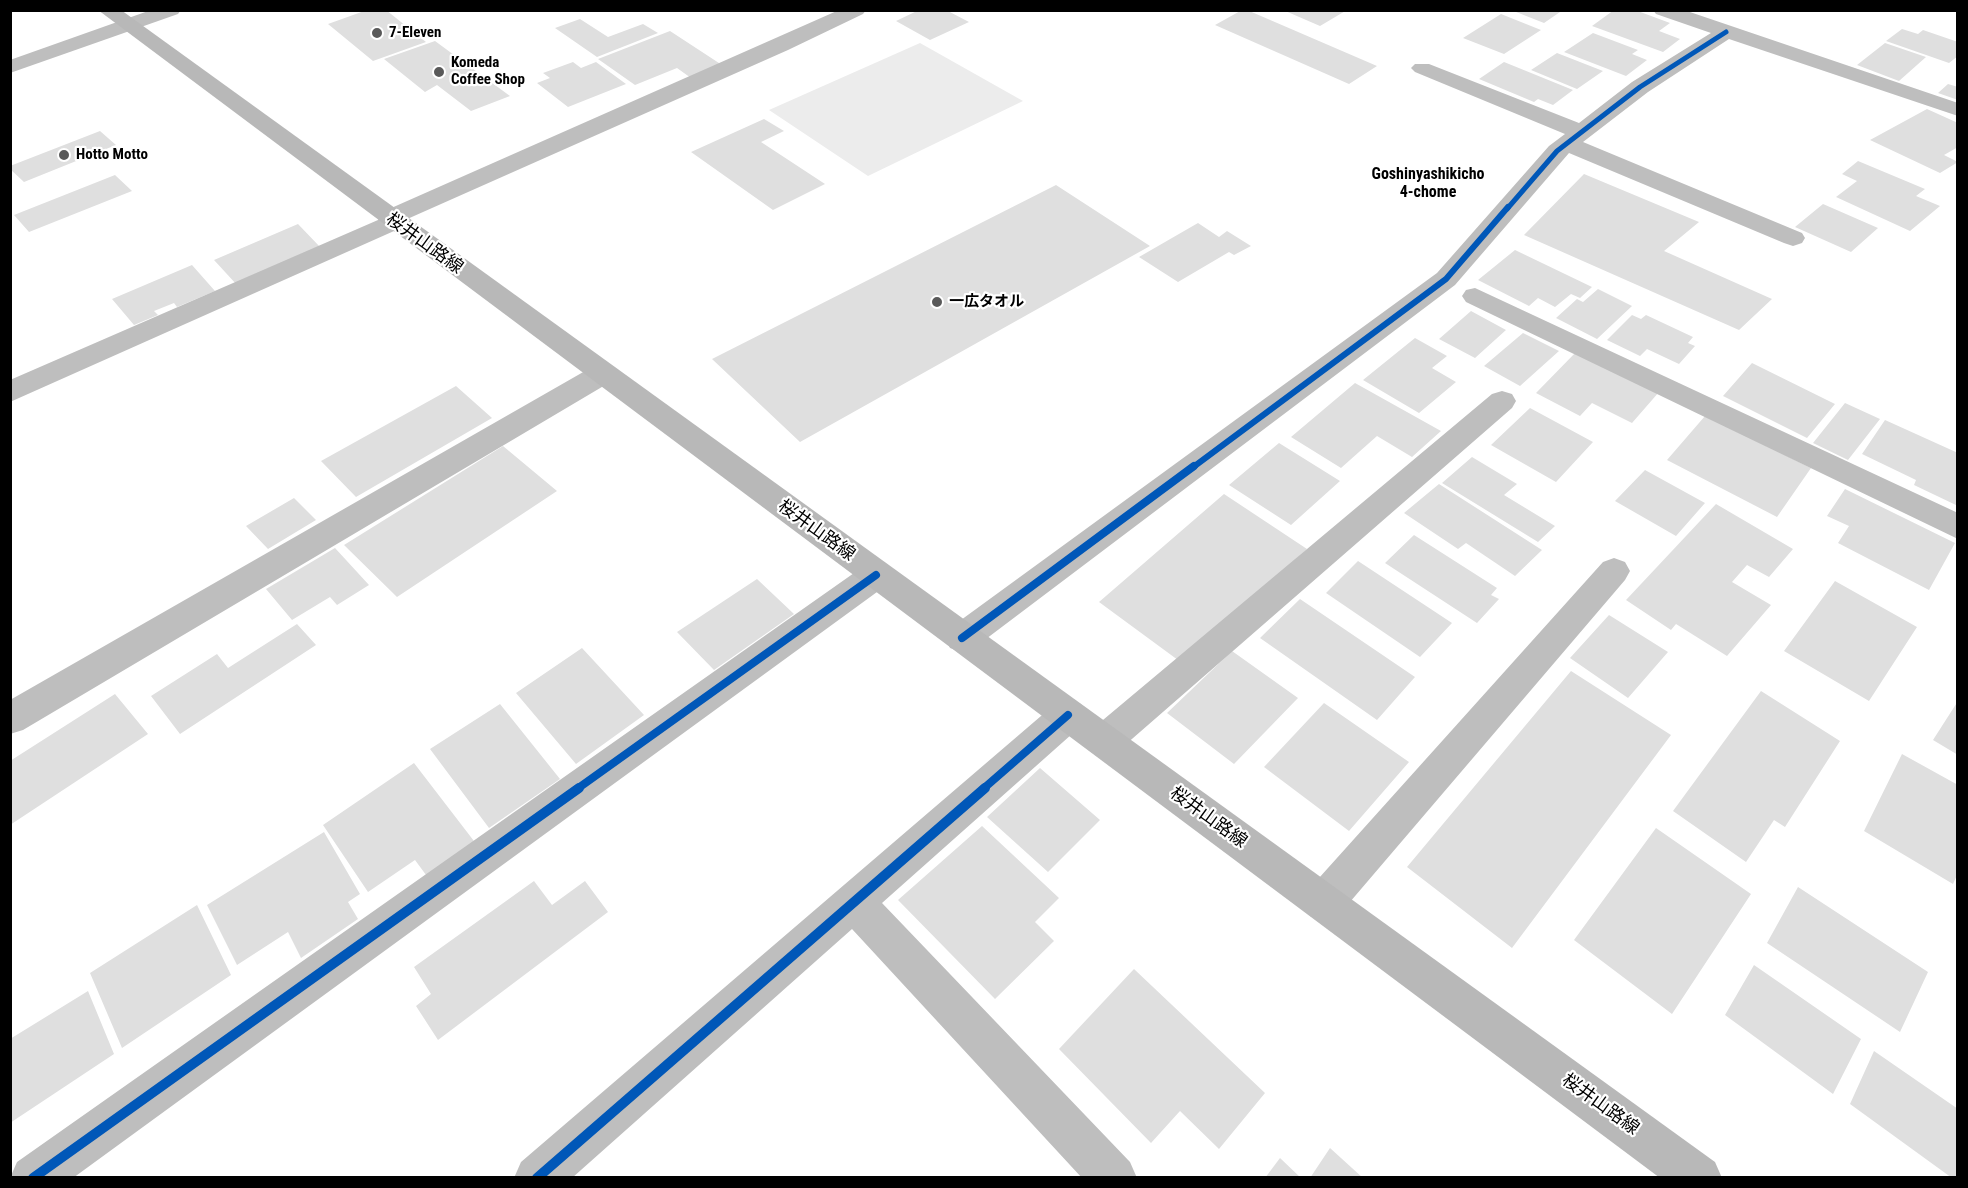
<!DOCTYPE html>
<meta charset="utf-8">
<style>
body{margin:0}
#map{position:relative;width:1968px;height:1188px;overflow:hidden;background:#fff;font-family:"Roboto Condensed",sans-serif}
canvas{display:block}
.frame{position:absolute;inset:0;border:12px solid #000;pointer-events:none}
</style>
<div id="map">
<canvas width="1968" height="1188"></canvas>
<div class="frame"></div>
</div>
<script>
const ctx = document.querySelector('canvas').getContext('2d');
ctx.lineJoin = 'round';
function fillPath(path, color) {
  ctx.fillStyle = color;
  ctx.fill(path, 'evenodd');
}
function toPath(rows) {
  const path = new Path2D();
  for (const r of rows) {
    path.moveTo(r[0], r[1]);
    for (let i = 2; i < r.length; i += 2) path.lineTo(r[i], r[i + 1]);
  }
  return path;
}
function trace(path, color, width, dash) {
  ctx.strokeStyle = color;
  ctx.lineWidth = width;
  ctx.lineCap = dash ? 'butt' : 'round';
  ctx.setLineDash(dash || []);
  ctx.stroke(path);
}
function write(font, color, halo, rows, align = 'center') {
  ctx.font = font + ' "Roboto Condensed","Noto Sans JP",sans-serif';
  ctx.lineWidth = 4.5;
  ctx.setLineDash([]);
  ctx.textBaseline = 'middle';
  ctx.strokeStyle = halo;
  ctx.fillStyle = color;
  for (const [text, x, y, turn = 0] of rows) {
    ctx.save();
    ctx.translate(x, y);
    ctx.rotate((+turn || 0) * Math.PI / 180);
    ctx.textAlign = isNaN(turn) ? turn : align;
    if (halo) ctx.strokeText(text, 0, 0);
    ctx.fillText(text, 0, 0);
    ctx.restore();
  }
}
const green = toPath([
 [920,43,1023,101,868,176,769,110]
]);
const building = toPath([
 [367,10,386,10,426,42,373,61,328,24],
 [919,10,946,10,969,22,930,40,896,21],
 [1242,10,1247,10,1377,66,1349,84,1215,25],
 [1283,10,1347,10,1320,26],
 [1511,10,1563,10,1544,23],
 [1614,10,1635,10,1670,23,1659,31,1680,39,1663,52,1592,26],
 [1501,14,1541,30,1504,54,1463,38],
 [580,19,608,37,643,24,658,33,597,57,555,28],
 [1902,29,1918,34,1923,30,1958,42,1958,56,1949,63,1886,41],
 [670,31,722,65,691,78,677,68,635,85,598,59],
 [1593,33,1638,50,1632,54,1647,60,1626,76,1564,52],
 [435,41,510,96,471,111,437,85,425,92,384,59],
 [1885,43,1926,57,1899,81,1857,65],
 [1557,53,1603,71,1577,89,1531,70],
 [573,62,581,68,596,62,626,84,568,107,537,83,550,78,543,73],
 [1504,62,1573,90,1553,105,1538,99,1534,102,1479,79],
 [1948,84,1958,87,1958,100,1938,93],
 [1927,109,1958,123,1958,147,1944,155,1958,162,1940,173,1870,140],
 [764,119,784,131,761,142,825,184,773,210,691,152],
 [100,131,116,145,24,182,10,169,10,166],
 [1858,161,1925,189,1916,196,1940,206,1910,231,1836,197,1857,181,1842,174],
 [1584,174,1699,222,1664,251,1772,299,1739,330,1524,235],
 [115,175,132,191,29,232,14,215],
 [1056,185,1150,246,800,442,712,359],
 [1823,204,1878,228,1851,252,1795,227],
 [1198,223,1219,237,1227,231,1251,246,1234,255,1229,252,1178,282,1139,257],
 [298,224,321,248,237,285,214,260],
 [1515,250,1592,287,1580,298,1571,294,1555,307,1538,298,1529,306,1478,280],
 [192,265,215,291,177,307,174,303,154,311,158,315,134,325,112,299],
 [1598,289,1632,306,1597,339,1556,318,1577,299,1583,302],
 [1471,311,1506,330,1475,358,1439,339],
 [1632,315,1641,319,1646,315,1693,337,1688,343,1695,346,1679,364,1647,349,1640,356,1607,340],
 [1523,333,1559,351,1520,386,1484,366],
 [1415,338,1447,356,1432,368,1456,382,1419,413,1363,380],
 [1577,351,1659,392,1632,423,1592,403,1580,416,1536,393],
 [1752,363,1835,404,1807,438,1723,396],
 [1355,383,1441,431,1412,457,1377,436,1341,468,1291,437],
 [456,386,492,418,356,497,321,461],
 [1845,403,1880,419,1848,460,1813,443],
 [1530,408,1593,442,1556,482,1491,445],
 [1705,416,1811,468,1777,517,1667,460],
 [1885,420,1958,453,1958,506,1914,485,1916,480,1862,454],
 [1279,443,1340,481,1291,525,1229,485],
 [503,446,557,491,397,597,344,545],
 [1472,457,1517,484,1504,495,1555,526,1538,542,1442,483],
 [1645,470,1705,503,1676,536,1615,501],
 [1439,484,1542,550,1515,576,1466,543,1458,549,1404,513],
 [1845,489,1955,543,1929,590,1838,543,1849,526,1827,516],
 [1224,494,1307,549,1182,663,1099,602],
 [294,498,316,520,268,549,246,526],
 [1716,504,1793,549,1769,577,1747,565,1732,582,1771,605,1727,656,1676,624,1671,630,1626,600],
 [1414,535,1497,588,1491,595,1499,599,1477,623,1385,563],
 [335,548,369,585,337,605,330,597,292,620,266,589],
 [1358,561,1452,623,1420,657,1326,593],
 [757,579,794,614,714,670,677,632],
 [1835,581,1917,627,1869,701,1784,651],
 [1300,599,1415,677,1377,720,1260,638],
 [1609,615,1668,652,1628,698,1570,658],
 [297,624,316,645,180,734,151,696,217,654,228,668],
 [582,648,644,715,576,764,516,693],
 [1232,651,1298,698,1234,764,1167,713],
 [1571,671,1671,735,1512,948,1407,867],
 [1761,691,1840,741,1785,827,1774,820,1746,862,1673,811],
 [115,694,148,734,10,825,10,761],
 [1958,701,1958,755,1933,740],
 [1324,703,1409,762,1349,831,1264,767],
 [500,704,560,779,489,828,430,749],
 [1902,754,1958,785,1958,873,1953,884,1864,831],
 [414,763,477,845,429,879,415,860,368,892,323,825],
 [1040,768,1100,820,1048,872,987,817],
 [982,826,1059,898,1035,922,1054,941,995,999,898,900],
 [1656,828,1751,894,1672,1014,1574,940],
 [324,832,360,894,348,902,358,919,301,958,288,932,237,965,207,905],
 [534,881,552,905,585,881,608,912,438,1040,416,1006,431,994,414,967],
 [1798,887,1928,972,1900,1032,1767,943],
 [197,905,231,975,122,1048,90,973],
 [1754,965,1861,1039,1833,1094,1725,1015],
 [1134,969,1265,1093,1219,1149,1180,1111,1151,1143,1059,1049],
 [88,991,114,1054,10,1123,10,1039],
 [1874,1051,1958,1109,1958,1178,1952,1178,1850,1104],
 [1330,1148,1363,1178,1310,1178],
 [1280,1158,1301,1178,1265,1178]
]);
const minor = toPath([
 [839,10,866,10,863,14,788,50,405,220,403,227,10,402,10,380,378,220,380,213,839,10],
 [1653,10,1684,10,1958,103,1958,116,1729,39,1648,92,1583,142,1802,233,1805,238,1802,243,1793,246,1784,243,1569,153,1455,285,974,648,962,652,950,648,945,638,950,628,1437,273,1549,146,1565,134,1415,72,1411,68,1415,64,1429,64,1579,123,1632,82,1711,33,1656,14,1653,10],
 [1475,288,1958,513,1958,539,1466,302,1462,296,1466,290,1475,288],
 [602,365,612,367,616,374,612,381,23,730,10,734,10,700,592,367,602,365],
 [1502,391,1512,394,1516,401,1512,408,1117,752,1104,757,1091,752,1086,741,1091,730,1492,394,1502,391],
 [1614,558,1625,562,1630,571,1625,580,1338,916,1324,921,1310,916,1304,902,1310,888,1603,562,1614,558],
 [876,562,888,566,892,575,888,584,73,1178,10,1178,17,1162,864,566,876,562],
 [1068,700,1081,704,1086,715,1081,726,882,903,1130,1162,1137,1178,1082,1178,852,929,572,1178,514,1178,521,1162,1055,704,1068,700]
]);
const tertiary = toPath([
 [151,10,181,10,178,14,10,73,10,60,151,10]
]);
const secondary = toPath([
 [98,10,121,10,1715,1162,1722,1178,1660,1178,98,10]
]);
const cyclewayFar3 = toPath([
 [1507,209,1557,151,1640,87,1726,32]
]);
const cyclewayFar2 = toPath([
 [1192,468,1446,279,1508,207]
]);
const cyclewayFar1 = toPath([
 [962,638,1194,466],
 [577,789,876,575],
 [983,789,1068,715]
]);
const cycleway = toPath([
 [33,1178,579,788],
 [537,1178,985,788]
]);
const markers = [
 [377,33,6,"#595959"],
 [439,72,6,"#595959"],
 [64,155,6,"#595959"],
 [937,302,6,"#595959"]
];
const farPoinames = [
 ["7-Eleven",389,33],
 ["Komeda",451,63],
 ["Coffee Shop",451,80],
 ["Hotto Motto",76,155],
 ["一広タオル",949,302]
];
const farNeighbourhoodnames = [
 ["Goshinyashikicho",1428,175],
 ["4-chome",1428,193]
];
const streetNames = [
 ["桜井山路線",424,244,36],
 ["桜井山路線",816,531,36],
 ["桜井山路線",1208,818,36],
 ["桜井山路線",1600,1105,36]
];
fillPath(green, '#ececec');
fillPath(building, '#dfdfdf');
fillPath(minor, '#bebebe');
fillPath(tertiary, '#bebebe');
fillPath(secondary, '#b8b8b8');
trace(cyclewayFar3, '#0057b8', 5);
trace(cyclewayFar2, '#0057b8', 6);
trace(cyclewayFar1, '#0057b8', 8);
trace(cycleway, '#0057b8', 10);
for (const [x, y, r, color] of markers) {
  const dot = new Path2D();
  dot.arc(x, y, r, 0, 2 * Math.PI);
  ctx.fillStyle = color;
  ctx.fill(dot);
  trace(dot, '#fff', 2);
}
write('bold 15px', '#000', '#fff', farPoinames, 'left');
write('bold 16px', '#000', '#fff', farNeighbourhoodnames);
write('18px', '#000', '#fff', streetNames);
</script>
